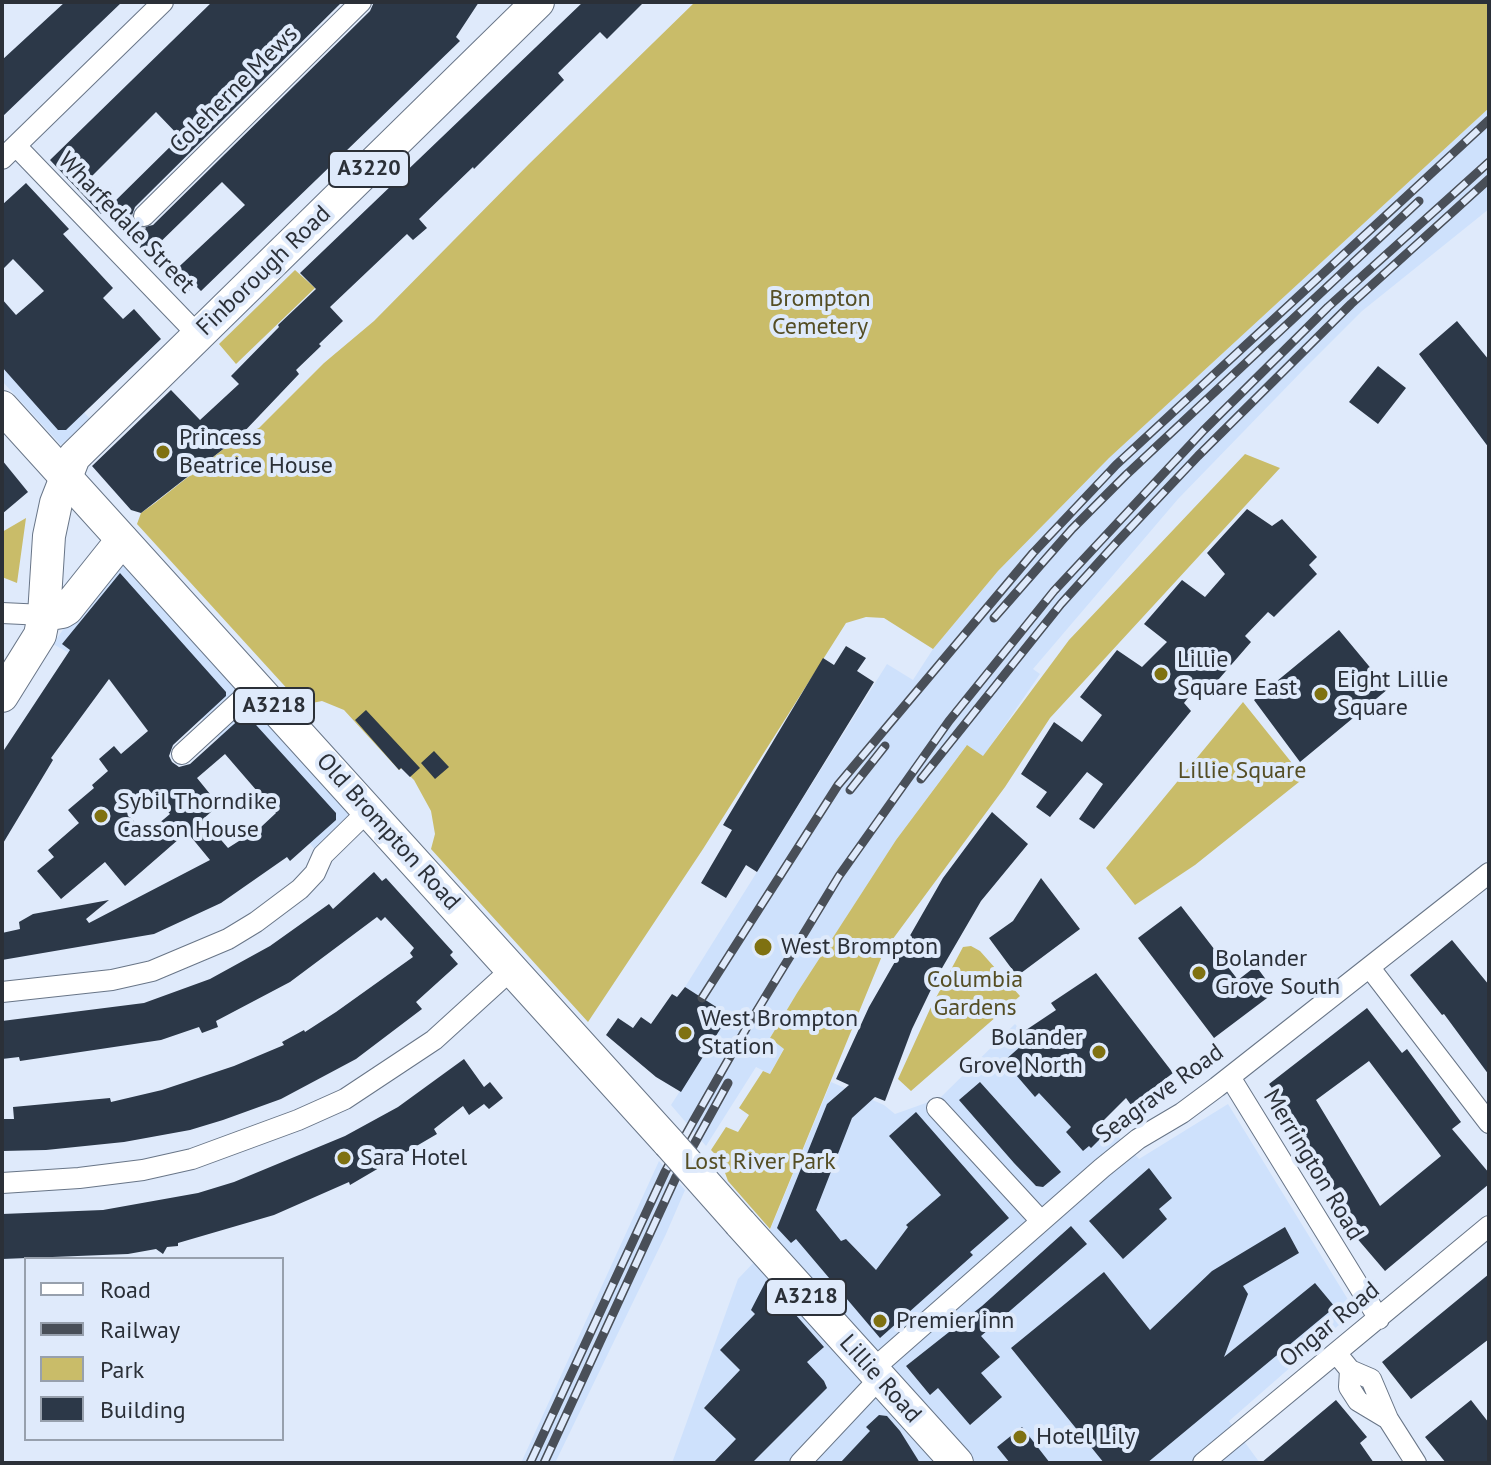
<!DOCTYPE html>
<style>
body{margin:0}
#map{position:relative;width:1491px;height:1465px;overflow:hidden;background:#dfeafb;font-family:"PT Sans",sans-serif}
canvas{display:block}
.frame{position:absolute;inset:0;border:4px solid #2b3038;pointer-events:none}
.legend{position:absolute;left:24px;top:1257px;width:260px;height:184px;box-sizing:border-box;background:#dfeafb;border:2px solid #97a0ad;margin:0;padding:10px 14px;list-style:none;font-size:24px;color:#2b3038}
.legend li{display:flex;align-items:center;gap:16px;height:40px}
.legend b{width:40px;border:2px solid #97a0ad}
</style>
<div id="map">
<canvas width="1491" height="1465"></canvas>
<div class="frame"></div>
<ul class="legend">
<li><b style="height:10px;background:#fff"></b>Road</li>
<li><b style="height:10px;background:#494f58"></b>Railway</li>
<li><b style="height:22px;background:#c9bc69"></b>Park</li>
<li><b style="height:22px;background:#2c3848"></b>Building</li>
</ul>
</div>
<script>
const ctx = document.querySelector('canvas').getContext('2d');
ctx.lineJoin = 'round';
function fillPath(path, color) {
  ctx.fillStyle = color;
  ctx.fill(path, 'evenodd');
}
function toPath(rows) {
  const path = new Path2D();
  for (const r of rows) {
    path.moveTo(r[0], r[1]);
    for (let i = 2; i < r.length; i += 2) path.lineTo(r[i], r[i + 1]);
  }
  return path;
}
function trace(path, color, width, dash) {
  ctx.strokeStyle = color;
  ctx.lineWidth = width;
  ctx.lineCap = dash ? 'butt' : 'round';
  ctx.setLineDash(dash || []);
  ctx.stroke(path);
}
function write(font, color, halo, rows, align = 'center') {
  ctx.font = font + ' "PT Sans",sans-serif';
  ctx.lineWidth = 8;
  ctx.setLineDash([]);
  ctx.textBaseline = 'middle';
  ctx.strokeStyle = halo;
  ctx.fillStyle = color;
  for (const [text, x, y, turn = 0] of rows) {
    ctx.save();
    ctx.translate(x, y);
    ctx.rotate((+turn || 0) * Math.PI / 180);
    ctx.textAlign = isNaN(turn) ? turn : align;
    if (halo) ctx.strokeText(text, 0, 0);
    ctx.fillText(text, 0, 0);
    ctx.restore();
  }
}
const built = toPath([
 [1489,108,1489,209,1362,311,1306,367,1178,499,1033,669,1040,674,983,757,966,746,896,840,797,993,770,1038,784,1048,770,1074,756,1067,706,1146,671,1105,729,1015,685,987,887,664,913,680,933,649,998,571,1109,458],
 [2,320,90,419,61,445,2,381],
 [126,563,355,818,318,853,125,630,87,663,53,644,108,565],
 [1015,1024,1139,1159,1228,1104,1355,1311,1229,1421,1260,1463,973,1463,768,1235,831,1082,884,1105,895,1114,940,1098],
 [659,1161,685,1190,666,1234,555,1463,521,1463],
 [757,1259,936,1463,672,1463,738,1279]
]);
const green = toPath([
 [695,2,1489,2,1489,108,1109,458,998,571,933,649,884,618,866,617,846,623,703,849,588,1022,431,849,435,834,431,811,414,780,402,768,399,770,344,710,322,701,302,705,137,524,141,513,155,503,240,436,259,428,324,363,374,321,529,164],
 [295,270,315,288,236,364,219,344],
 [1245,454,1280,468,1050,718,1005,787,884,951,770,1229,728,1181,720,1159,711,1150,726,1127,738,1132,749,1115,739,1108,763,1071,770,1074,784,1049,770,1038,797,993,896,840,967,745,983,756,1069,640],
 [26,518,17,583,2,577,2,532],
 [1243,702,1304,778,1195,865,1135,905,1106,868],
 [971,946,980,951,1020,996,911,1091,898,1079,930,1009,963,947]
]);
const building = toPath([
 [65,2,122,2,2,117,2,60],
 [212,2,342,2,135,207,131,218,140,228,153,225,370,11,374,2,479,2,456,37,460,41,201,291,195,285,185,295,168,277,245,205,222,182,147,255,105,211,180,137,156,112,92,176,115,200,101,214,50,160],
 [583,2,644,2,607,39,600,32,558,73,564,80,474,169,473,167,419,219,427,228,413,240,407,234,330,307,343,321,319,344,321,346,296,370,299,374,240,436,141,513,131,510,92,466,171,390,200,420,239,384,231,376,279,327,278,325,316,289,300,273],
 [26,183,69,229,63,234,113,288,103,298,123,319,134,309,161,339,66,430,58,430,2,367,2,299,16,315,44,291,13,259,2,270,2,205],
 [1457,321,1489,360,1489,448,1419,354],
 [1378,366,1406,388,1378,424,1349,402],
 [2,460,28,492,2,514],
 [1247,509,1272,526,1282,519,1317,557,1309,565,1317,574,1274,617,1268,612,1245,636,1251,642,1212,687,1202,680,1184,703,1191,711,1094,829,1079,819,1103,784,1087,772,1050,817,1036,807,1047,792,1021,774,1054,722,1082,742,1102,715,1080,697,1117,650,1142,667,1167,642,1144,624,1182,580,1205,597,1225,574,1207,553],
 [120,573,226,692,226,696,173,745,169,756,172,762,179,767,190,764,244,715,247,715,336,813,336,820,290,861,287,857,221,903,154,934,2,960,2,933,20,929,19,922,33,914,109,900,86,919,89,923,210,860,187,832,125,886,105,862,61,899,37,871,54,857,48,850,79,823,68,810,94,788,92,785,108,771,99,759,114,746,121,754,148,731,109,679,51,758,53,760,2,845,2,753,70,650,62,644],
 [225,754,276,813,261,827,228,848,203,819,219,805,197,778],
 [148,789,170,814,145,835,124,809],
 [1339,630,1388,689,1300,762,1254,700],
 [846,646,866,658,857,671,874,682,757,872,746,865,726,898,701,883,732,830,723,825,823,658,834,665],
 [366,710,420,768,410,777,401,768,399,770,355,720],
 [434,751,449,767,435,779,421,763],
 [992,812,1028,844,981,901,938,975,912,1029,885,1101,875,1097,852,1118,816,1210,841,1241,846,1239,876,1270,908,1227,906,1225,941,1195,889,1136,916,1112,1009,1218,970,1252,973,1255,880,1338,796,1239,791,1243,777,1228,827,1104,849,1085,836,1079,869,1007,943,878],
 [374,872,382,881,386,878,453,952,450,955,458,964,416,1002,422,1009,356,1059,281,1099,223,1120,190,1130,124,1142,46,1150,2,1151,2,1119,14,1119,13,1107,110,1098,111,1102,162,1090,234,1066,284,1045,282,1042,304,1030,305,1032,336,1012,413,957,410,953,414,948,385,917,381,921,377,917,290,982,216,1021,218,1027,202,1033,199,1027,161,1040,20,1061,19,1057,2,1059,2,1021,144,1003,210,979,270,946,329,904,333,909],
 [1041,878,1080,929,1017,976,989,938,1013,921],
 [1181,906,1238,980,1256,966,1275,992,1214,1038,1138,938],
 [1452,940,1489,985,1489,1075,1444,1014,1442,1015,1410,975],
 [1096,973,1173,1073,1131,1105,1126,1098,1099,1125,1106,1133,1091,1148,1089,1146,1083,1151,1066,1132,1071,1127,1039,1093,1035,1097,1004,1061,1029,1039,1023,1032,1056,1010,1051,1003],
 [685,987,729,1015,681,1092,656,1077,606,1035,618,1018,633,1028,641,1017,651,1024,672,994,677,997],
 [1367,1008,1402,1053,1407,1049,1461,1122,1452,1129,1489,1173,1489,1184,1385,1271,1349,1229,1355,1224,1302,1138,1307,1136,1269,1084],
 [1369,1061,1441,1156,1380,1206,1316,1100],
 [464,1059,484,1087,490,1082,503,1098,489,1109,484,1104,469,1115,463,1106,434,1129,437,1134,350,1185,349,1182,274,1215,178,1243,178,1246,167,1247,163,1254,156,1249,128,1254,2,1259,2,1214,103,1210,198,1193,234,1182,345,1136,398,1107],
 [980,1082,1061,1172,1043,1187,1036,1186,1014,1163,959,1100],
 [1149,1168,1172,1198,1159,1209,1167,1219,1123,1259,1089,1221],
 [1071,1226,1087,1244,981,1336,1000,1357,981,1373,1002,1397,970,1425,938,1388,930,1395,906,1366,982,1306],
 [1285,1227,1299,1253,1243,1286,1248,1294,1224,1357,1315,1283,1335,1307,1147,1463,1104,1463,1011,1348,1104,1272,1150,1330,1212,1271],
 [1489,1274,1489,1339,1411,1399,1382,1362],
 [766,1281,824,1347,807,1362,824,1381,827,1388,752,1463,713,1463,736,1439,704,1408,740,1370,720,1350,755,1314,751,1310],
 [1336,1400,1367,1437,1360,1443,1374,1463,1261,1463],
 [1471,1400,1489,1423,1489,1463,1446,1463,1425,1437],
 [879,1415,887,1416,900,1431,920,1463,840,1463,870,1431,866,1427],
 [1022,1427,1050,1463,1010,1463,997,1447]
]);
const minorTunnel = toPath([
 [125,235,144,216]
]);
const minor = toPath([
 [16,146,199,336],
 [2,159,163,2],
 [144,216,361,2],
 [2,613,44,615],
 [182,754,256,686],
 [1370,968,1489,1123],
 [2,992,112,980,152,971,228,939,256,922,300,889,315,873,323,855,368,811],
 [1230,1077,1379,1319],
 [937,1108,1041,1221],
 [2,1183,79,1178,143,1170,192,1159,298,1120,345,1099,434,1040,512,969],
 [1337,1354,1350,1370,1371,1379,1388,1419,1416,1463],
 [872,1370,1102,1168,1138,1139,1182,1113,1217,1087,1489,873],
 [1350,1370,1349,1387,1358,1401,1388,1419],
 [800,1463,879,1379],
 [1203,1463,1489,1226]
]);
const primary = toPath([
 [2,407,669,1143],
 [740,1223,957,1463]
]);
const trunk = toPath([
 [44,615,62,612,67,609,122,540],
 [2,696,40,635,44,615,49,536,56,503,74,457,538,2]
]);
const rail = toPath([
 [994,618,1072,529,1126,475,1419,201],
 [921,779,1061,604,1117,542,1198,456,1351,304,1489,179],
 [850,790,885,746],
 [702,998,838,785,1033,553,1116,465,1489,120],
 [530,1463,665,1172,694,1120,747,1027,839,876,949,721,1054,591,1204,430,1328,307,1489,162],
 [544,1463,676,1177,728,1083]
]);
const primaryBridge = toPath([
 [669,1143,740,1223]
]);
const markers = [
 [163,452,8,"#7f7111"],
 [1161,674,8,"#7f7111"],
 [1321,694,8,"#7f7111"],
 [101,816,8,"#7f7111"],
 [763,947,10,"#7f7111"],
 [1199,973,8,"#7f7111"],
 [685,1033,8,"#7f7111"],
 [1099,1052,8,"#7f7111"],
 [344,1158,8,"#7f7111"],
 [880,1321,8,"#7f7111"],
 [1020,1437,8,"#7f7111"]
];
const shields = [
 [369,169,80],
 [274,706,80],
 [806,1297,80]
];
const shieldNames = [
 ["A3220",369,169],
 ["A3218",274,706],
 ["A3218",806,1297]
];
const streetNames = [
 ["Coleherne Mews",234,90,-45],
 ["Wharfedale Street",126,223,46],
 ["Finborough Road",264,271,-44],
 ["Old Brompton Road",388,832,48],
 ["Seagrave Road",1160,1094,-36],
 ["Merrington Road",1313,1165,59],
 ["Ongar Road",1330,1325,-39],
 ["Lillie Road",880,1379,48]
];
const parkNames = [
 ["Brompton",820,299],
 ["Cemetery",820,327],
 ["Lillie Square",1242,771],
 ["Columbia",975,980],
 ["Gardens",975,1008],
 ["Lost River Park",760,1162]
];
const poiNames = [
 ["Princess",179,438],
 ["Beatrice House",179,466],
 ["Lillie",1177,660],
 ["Square East",1177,688],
 ["Eight Lillie",1337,680],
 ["Square",1337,708],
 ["Sybil Thorndike",117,802],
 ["Casson House",117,830],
 ["West Brompton",781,947],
 ["Bolander",1215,959],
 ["Grove South",1215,987],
 ["West Brompton",701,1019],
 ["Station",701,1047],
 ["Bolander",1083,1038,"right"],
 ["Grove North",1083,1066,"right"],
 ["Sara Hotel",360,1158],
 ["Premier inn",896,1321],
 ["Hotel Lily",1036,1437]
];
fillPath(built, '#cee1fc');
fillPath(green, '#c9bc69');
fillPath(building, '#2c3848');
trace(minorTunnel, '#bbc5d4', 20, [20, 10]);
trace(minor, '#687587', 22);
trace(primary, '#687587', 34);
trace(trunk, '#687587', 34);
trace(minor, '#fff', 20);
trace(primary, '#fff', 32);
trace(trunk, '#fff', 32);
trace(rail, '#494f58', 9);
trace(rail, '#dfeafb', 6, [18]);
trace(primaryBridge, '#687587', 34, []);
trace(primaryBridge, '#fff', 32);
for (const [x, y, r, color] of markers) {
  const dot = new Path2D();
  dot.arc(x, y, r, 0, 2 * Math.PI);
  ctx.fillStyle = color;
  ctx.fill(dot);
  trace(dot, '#dfeafb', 3);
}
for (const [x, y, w] of shields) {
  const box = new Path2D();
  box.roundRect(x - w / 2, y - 18, w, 36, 6);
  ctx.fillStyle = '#dfeafb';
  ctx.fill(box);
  trace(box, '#2b3038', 2);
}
write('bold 22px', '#2b3038', null, shieldNames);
write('24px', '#2b3038', '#dfeafb', streetNames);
write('24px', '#554e24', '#dfeafb', parkNames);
write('24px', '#2b3038', '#dfeafb', poiNames, 'left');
</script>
